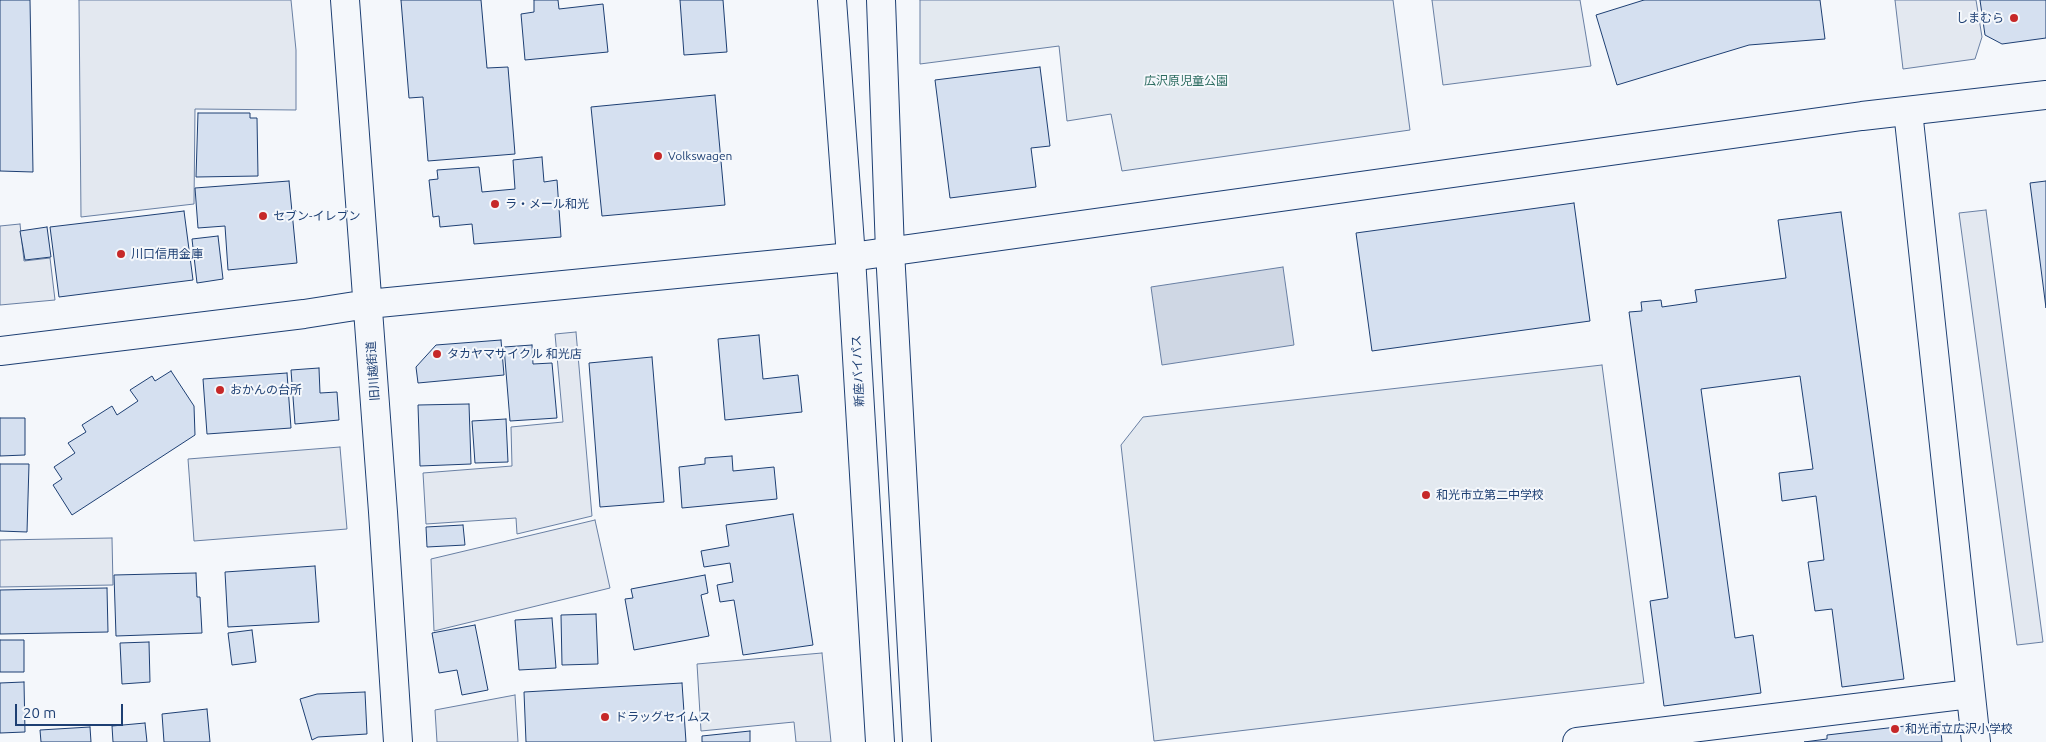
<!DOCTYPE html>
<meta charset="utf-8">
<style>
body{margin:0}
#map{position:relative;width:2046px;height:742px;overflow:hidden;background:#f4f7fb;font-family:Ubuntu,sans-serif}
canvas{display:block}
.scale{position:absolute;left:15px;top:704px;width:108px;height:22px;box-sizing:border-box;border:2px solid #1d3f73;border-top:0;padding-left:6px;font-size:15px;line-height:18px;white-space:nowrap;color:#1d3f73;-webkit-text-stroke:4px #f4f7fb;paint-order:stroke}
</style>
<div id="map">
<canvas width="2046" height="742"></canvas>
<div class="scale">20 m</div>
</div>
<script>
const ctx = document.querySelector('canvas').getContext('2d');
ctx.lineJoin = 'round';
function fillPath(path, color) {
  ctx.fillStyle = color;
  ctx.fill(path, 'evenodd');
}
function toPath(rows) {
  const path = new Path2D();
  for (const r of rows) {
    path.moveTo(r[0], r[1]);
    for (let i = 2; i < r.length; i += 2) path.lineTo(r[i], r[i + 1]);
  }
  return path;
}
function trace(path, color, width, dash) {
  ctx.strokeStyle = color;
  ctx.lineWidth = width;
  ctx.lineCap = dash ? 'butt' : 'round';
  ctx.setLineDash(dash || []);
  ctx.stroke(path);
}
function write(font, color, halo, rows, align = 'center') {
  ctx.font = font + ' Ubuntu,"Noto Sans JP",sans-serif';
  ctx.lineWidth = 4;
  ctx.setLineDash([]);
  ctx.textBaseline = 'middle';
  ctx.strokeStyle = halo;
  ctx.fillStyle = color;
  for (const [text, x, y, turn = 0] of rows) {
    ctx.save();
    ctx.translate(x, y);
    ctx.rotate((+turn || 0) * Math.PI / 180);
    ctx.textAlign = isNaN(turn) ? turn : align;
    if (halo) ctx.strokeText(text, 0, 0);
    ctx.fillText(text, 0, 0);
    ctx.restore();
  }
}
const green = toPath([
 [920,0,1393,0,1410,130,1122,171,1111,114,1067,121,1059,46,920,64,920,0],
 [1602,365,1644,683,1154,741,1121,445,1143,417,1602,365]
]);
const parking = toPath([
 [79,0,291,0,296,50,296,110,195,109,194,204,81,217,79,0],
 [1432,0,1580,0,1591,66,1443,85,1432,0],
 [1895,0,1976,0,1982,37,1975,59,1903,69,1895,0],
 [1986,210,2043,642,2017,645,1959,213,1986,210],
 [20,224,24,261,50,258,55,300,0,305,0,226,20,224],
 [576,332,592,516,517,534,516,518,426,524,423,473,512,466,511,427,563,422,555,334,576,332],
 [340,447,347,529,194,541,188,459,340,447],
 [595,520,610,588,434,631,431,559,595,520],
 [112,538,113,585,0,587,0,540,112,538],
 [822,653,831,742,796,742,794,722,701,731,697,664,822,653],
 [515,695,518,742,437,742,435,710,515,695]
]);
const water = toPath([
 [1283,267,1294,345,1162,365,1151,287,1283,267]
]);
const building = toPath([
 [0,0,30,0,33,172,0,171,0,0],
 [401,0,481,0,487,68,508,67,515,154,428,161,423,97,409,98,401,0],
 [534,0,558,0,559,9,603,4,608,52,525,60,521,14,534,12,534,0],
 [680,0,723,0,727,52,684,55,680,0],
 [1644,0,1820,0,1825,39,1749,45,1617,85,1596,15,1644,0],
 [1980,0,2046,0,2046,38,2002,44,1985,35,1980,0],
 [1040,67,1050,146,1031,148,1036,187,950,198,935,80,1040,67],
 [715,95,725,205,602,216,591,107,715,95],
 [198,113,250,113,250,118,257,118,258,176,196,177,198,113],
 [542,157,544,182,557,180,561,237,474,244,472,224,440,227,439,216,433,217,429,180,438,179,437,170,479,167,482,192,515,189,513,160,542,157],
 [289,181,297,263,228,270,225,226,198,228,195,188,289,181],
 [2046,181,2046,308,2030,183,2046,181],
 [1574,203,1590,321,1372,351,1356,233,1574,203],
 [184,211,193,280,59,297,50,227,184,211],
 [1841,212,1904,679,1842,687,1832,609,1815,611,1808,562,1824,560,1816,496,1782,501,1779,473,1813,469,1800,376,1701,389,1735,638,1753,635,1761,693,1664,706,1650,601,1668,598,1629,312,1642,311,1641,302,1661,300,1662,307,1697,302,1695,290,1786,278,1778,220,1841,212],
 [47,227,51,257,25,260,20,231,47,227],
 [218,236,223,279,197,283,192,239,218,236],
 [759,335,763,379,798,375,802,412,725,420,718,339,759,335],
 [501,340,504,375,418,383,416,367,436,345,501,340],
 [532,345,533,364,552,363,557,418,510,421,504,347,532,345],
 [652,357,664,502,600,507,589,363,652,357],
 [319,368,320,393,337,392,339,420,295,424,291,370,319,368],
 [171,371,194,406,195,435,72,515,53,485,62,479,54,467,75,453,68,443,86,432,82,425,112,406,117,415,138,401,130,390,152,376,155,381,171,371],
 [287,373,291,428,207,434,203,379,287,373],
 [469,404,471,464,420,466,418,405,469,404],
 [0,418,25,418,25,455,0,456,0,418],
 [506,419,508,462,475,463,472,421,506,419],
 [732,456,733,471,774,467,777,499,682,508,679,467,705,464,705,458,732,456],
 [0,464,29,464,27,532,0,531,0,464],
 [793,514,813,645,743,655,734,600,720,602,717,585,733,582,730,563,704,567,701,551,729,546,726,525,793,514],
 [463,525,465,545,427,547,426,527,463,525],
 [315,566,319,622,228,627,225,572,315,566],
 [196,573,197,597,200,597,202,633,116,636,114,575,196,573],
 [705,575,708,593,701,595,709,636,634,650,625,599,633,598,631,589,705,575],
 [107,588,108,632,0,634,0,590,107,588],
 [596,614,598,664,562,665,561,615,596,614],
 [552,618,556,668,519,670,515,620,552,618],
 [475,625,488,690,462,695,457,670,439,673,432,633,475,625],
 [252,630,256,662,232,665,228,633,252,630],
 [0,640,24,640,24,672,0,672,0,640],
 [149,642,150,682,122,684,120,643,149,642],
 [24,682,25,732,0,733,0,683,24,682],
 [682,683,686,742,526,742,524,692,682,683],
 [365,692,367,734,318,737,312,740,300,699,317,694,365,692],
 [207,709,210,742,164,742,162,714,207,709],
 [1940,722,1942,742,1804,742,1827,739,1827,735,1940,722],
 [145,723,147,742,113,742,112,726,145,723],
 [90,727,91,742,41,742,40,730,90,727],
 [750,731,750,742,702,742,702,736,750,731]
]);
const street = toPath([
 [1908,111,1976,742],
 [1577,742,1970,694]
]);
const secondary = toPath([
 [345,0,383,512,398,742],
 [0,351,304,314,368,304,851,257,1862,116,2046,95]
]);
const highway = toPath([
 [832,0,851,257,880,742],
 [881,0,890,251,917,742]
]);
const markers = [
 [2014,18,5,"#c62828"],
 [658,156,5,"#c62828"],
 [495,204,5,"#c62828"],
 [263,216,5,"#c62828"],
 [121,254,5,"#c62828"],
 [437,354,5,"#c62828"],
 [220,390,5,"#c62828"],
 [1426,495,5,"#c62828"],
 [605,717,5,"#c62828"],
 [1895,729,5,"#c62828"]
];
const poiNames = [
 ["しまむら",2004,18,"right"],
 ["Volkswagen",668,156],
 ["ラ・メール和光",505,204],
 ["セブン-イレブン",273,216],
 ["川口信用金庫",131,254],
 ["タカヤマサイクル 和光店",447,354],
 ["おかんの台所",230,390],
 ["和光市立第二中学校",1436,495],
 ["ドラッグセイムス",615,717],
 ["和光市立広沢小学校",1905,729]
];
const parkNames = [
 ["広沢原児童公園",1186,81]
];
const streetNames = [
 ["旧川越街道",373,371,-94],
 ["新座バイパス",858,371,-93]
];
fillPath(green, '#e3e9f0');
trace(green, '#687fa3', 1);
fillPath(parking, '#e3e8f0');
trace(parking, '#687fa3', 1);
fillPath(water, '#cfd7e4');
trace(water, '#687fa3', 1);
fillPath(building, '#d5e0f0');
trace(building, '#1d3f73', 1);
trace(street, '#1d3f73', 30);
trace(secondary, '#1d3f73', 30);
trace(highway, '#1d3f73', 30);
trace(street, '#f4f7fb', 28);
trace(secondary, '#f4f7fb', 28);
trace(highway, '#f4f7fb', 28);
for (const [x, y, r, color] of markers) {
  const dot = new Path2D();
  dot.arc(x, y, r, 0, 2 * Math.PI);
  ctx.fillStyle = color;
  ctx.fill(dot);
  trace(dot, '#f4f7fb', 2);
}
write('12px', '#1d3f73', '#f4f7fb', poiNames, 'left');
write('12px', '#2c6c60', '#f4f7fb', parkNames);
write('12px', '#1d3f73', '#f4f7fb', streetNames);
</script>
